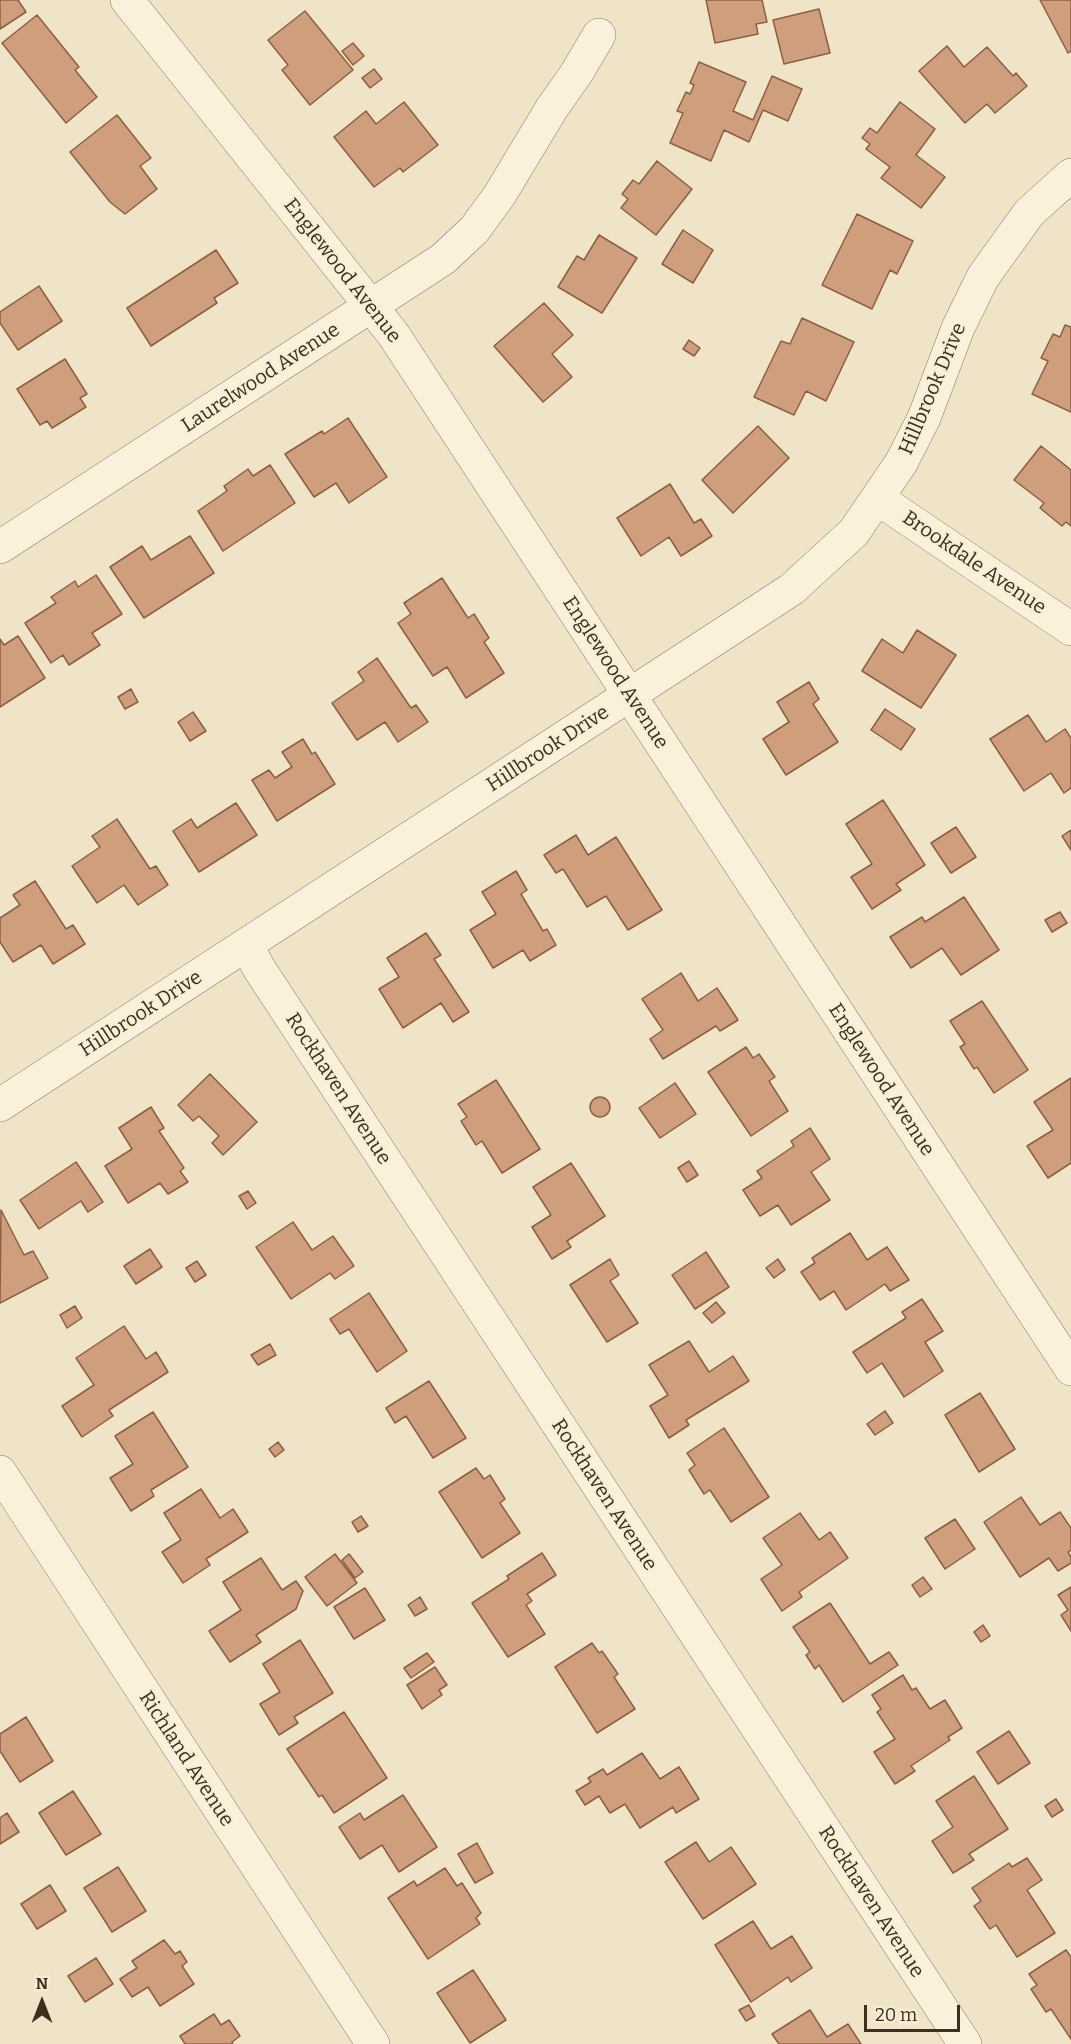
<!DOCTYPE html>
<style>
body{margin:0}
#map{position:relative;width:1071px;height:2044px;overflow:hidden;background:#f0e4c8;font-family:Bitter,serif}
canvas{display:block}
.north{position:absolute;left:12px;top:1972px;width:60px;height:60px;-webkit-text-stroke:4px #f7eed8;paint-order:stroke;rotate:0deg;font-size:16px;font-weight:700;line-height:24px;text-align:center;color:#3d2e20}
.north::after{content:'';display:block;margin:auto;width:21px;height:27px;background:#3d2e20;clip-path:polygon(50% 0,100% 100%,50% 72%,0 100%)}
.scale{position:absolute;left:864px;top:2005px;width:96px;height:27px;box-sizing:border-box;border:3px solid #3d2e20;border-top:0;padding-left:8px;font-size:18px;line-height:21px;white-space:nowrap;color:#3d2e20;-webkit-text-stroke:4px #f7eed8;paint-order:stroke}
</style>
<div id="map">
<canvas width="1071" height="2044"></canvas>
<div class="north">N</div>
<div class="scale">20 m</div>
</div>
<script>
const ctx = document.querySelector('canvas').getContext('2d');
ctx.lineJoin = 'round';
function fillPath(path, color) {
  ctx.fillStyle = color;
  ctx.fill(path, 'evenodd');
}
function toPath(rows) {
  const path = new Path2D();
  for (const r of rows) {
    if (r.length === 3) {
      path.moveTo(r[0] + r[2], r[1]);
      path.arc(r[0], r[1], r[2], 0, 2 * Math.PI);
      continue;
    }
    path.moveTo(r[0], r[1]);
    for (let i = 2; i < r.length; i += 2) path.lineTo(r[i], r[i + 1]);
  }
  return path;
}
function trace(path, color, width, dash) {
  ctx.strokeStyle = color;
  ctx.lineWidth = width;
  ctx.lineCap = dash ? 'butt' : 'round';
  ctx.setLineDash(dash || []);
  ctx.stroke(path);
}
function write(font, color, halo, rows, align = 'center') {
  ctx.font = font + ' Bitter,serif';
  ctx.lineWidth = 4.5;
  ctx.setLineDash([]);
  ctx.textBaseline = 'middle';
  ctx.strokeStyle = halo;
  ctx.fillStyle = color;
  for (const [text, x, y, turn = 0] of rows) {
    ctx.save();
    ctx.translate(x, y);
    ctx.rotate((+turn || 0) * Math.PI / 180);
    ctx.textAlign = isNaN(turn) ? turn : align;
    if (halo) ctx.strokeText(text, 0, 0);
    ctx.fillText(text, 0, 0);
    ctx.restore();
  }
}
const building = toPath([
 [0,0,18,0,26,12,0,29,0,0],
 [706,0,762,0,767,22,756,24,758,34,715,43,706,0],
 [1040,0,1071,0,1071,51,1068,53,1040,0],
 [819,9,830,53,784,64,773,20,819,9],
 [305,11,353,70,310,105,282,70,288,65,268,40,305,11],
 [37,15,79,67,75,70,97,97,66,123,2,43,37,15],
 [353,43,364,56,353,65,342,51,353,43],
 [947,46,964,67,987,47,1013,76,1016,73,1027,86,995,113,987,104,965,123,919,71,947,46],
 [699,62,746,82,733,111,753,120,772,76,802,89,788,121,763,110,749,142,724,130,711,161,670,143,683,113,677,111,686,92,690,94,694,85,690,83,699,62],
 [374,69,382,79,370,88,362,78,374,69],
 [404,102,438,145,403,172,400,168,374,187,334,137,366,111,376,124,404,102],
 [900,102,935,129,916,155,945,177,921,208,881,178,890,167,866,149,870,144,862,138,870,128,877,133,900,102],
 [117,115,151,158,140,166,157,189,125,214,110,202,70,152,117,115],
 [657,161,692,189,656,235,621,208,628,199,622,194,633,180,639,184,657,161],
 [857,214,913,241,897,274,890,270,872,309,822,285,857,214],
 [683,230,713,250,693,283,662,264,683,230],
 [599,235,637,258,602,313,558,287,577,256,584,260,599,235],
 [216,250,238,283,214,298,217,303,151,346,127,308,216,250],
 [39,286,62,321,18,350,0,323,0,312,39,286],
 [544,303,573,335,552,354,572,377,543,402,494,346,544,303],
 [802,318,854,342,826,401,806,391,794,415,754,397,781,341,790,344,802,318],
 [1065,325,1071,327,1071,412,1032,394,1048,361,1041,358,1053,334,1060,337,1065,325],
 [689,340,700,348,694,356,683,349,689,340],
 [65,359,87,394,80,398,86,407,52,428,47,421,40,425,17,389,65,359],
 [348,418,387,477,349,503,336,483,314,497,285,454,322,431,324,434,348,418],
 [758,426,789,458,733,513,702,480,758,426],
 [1041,446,1071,470,1071,526,1066,522,1062,526,1040,508,1044,503,1014,480,1041,446],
 [270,465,295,503,223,551,198,511,227,491,224,486,248,469,253,476,270,465],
 [670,484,694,523,701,519,712,536,681,556,669,537,641,556,617,518,670,484],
 [190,536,214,573,144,618,110,567,142,546,151,560,190,536],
 [96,575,122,614,92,633,100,645,69,665,63,655,51,663,25,623,56,603,51,597,75,581,78,587,96,575],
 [442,578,468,618,474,614,489,638,484,642,504,673,466,698,447,667,433,676,398,623,411,614,404,603,442,578],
 [917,630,956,655,921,708,862,671,882,639,903,653,917,630],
 [18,636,45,678,0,707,0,639,4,645,18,636],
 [377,658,411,708,416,705,428,722,398,742,385,722,357,740,332,703,364,681,358,672,377,658],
 [809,682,819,699,813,704,838,742,786,775,763,739,789,722,777,702,809,682],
 [131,689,138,702,125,709,118,697,131,689],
 [885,709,915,729,901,750,871,730,885,709],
 [193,712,206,731,190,741,178,722,193,712],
 [1028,715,1046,742,1065,729,1071,738,1071,788,1064,793,1051,773,1024,791,990,739,1028,715],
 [303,739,312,754,315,752,335,784,277,821,252,780,269,770,275,778,292,767,282,752,303,739],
 [883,800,925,865,896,884,901,890,872,909,851,877,872,864,846,824,883,800],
 [236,803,257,835,199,872,173,831,191,819,197,828,236,803],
 [117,819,150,869,156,866,168,885,138,905,124,885,97,903,72,866,100,847,92,836,117,819],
 [956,827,976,857,951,873,931,843,956,827],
 [1071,830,1071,850,1062,836,1071,830],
 [576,835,588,855,616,837,662,910,628,930,606,896,587,907,563,869,556,873,544,855,576,835],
 [516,871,527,890,521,894,543,931,547,929,556,945,530,961,523,950,493,968,470,930,496,914,482,892,516,871],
 [35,881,66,929,73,925,85,944,53,964,41,945,13,962,0,942,0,918,20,905,13,895,35,881],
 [964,897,999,950,961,975,942,948,911,968,890,937,922,917,925,922,964,897],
 [1060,912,1067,923,1052,932,1045,920,1060,912],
 [426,933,441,955,434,959,469,1012,453,1022,441,1003,403,1028,379,989,399,977,387,958,426,933],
 [681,973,698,1001,717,988,738,1020,720,1031,716,1026,663,1059,650,1039,663,1030,642,999,681,973],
 [982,1001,1028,1070,994,1093,977,1067,974,1069,960,1047,965,1044,950,1021,982,1001],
 [746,1047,753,1058,759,1054,775,1077,769,1081,788,1111,751,1136,708,1072,746,1047],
 [210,1074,257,1122,223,1155,212,1143,219,1136,199,1116,193,1121,178,1105,210,1074],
 [1071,1078,1071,1163,1048,1178,1027,1146,1053,1130,1034,1102,1071,1078],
 [496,1080,540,1149,502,1173,482,1141,476,1145,461,1121,467,1117,458,1104,496,1080],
 [675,1083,696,1114,660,1138,639,1108,675,1083],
 [600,1107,10],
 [151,1107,164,1128,159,1131,184,1168,180,1171,188,1182,168,1194,160,1183,128,1203,105,1166,132,1149,119,1128,151,1107],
 [810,1128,830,1159,811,1172,830,1200,791,1225,778,1205,760,1216,743,1190,762,1178,757,1171,794,1146,791,1141,810,1128],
 [689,1161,698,1175,687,1182,678,1168,689,1161],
 [76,1162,103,1202,88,1212,81,1201,39,1229,20,1200,76,1162],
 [571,1163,605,1216,567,1241,571,1247,552,1259,532,1227,551,1215,533,1187,571,1163],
 [248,1191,256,1203,247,1209,239,1196,248,1191],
 [1,1210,24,1255,33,1251,48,1278,0,1303,1,1210],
 [293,1222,312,1250,333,1236,354,1266,335,1279,330,1273,291,1299,256,1247,293,1222],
 [850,1233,867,1260,887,1247,909,1280,890,1291,885,1284,846,1310,834,1291,820,1300,801,1272,815,1263,812,1258,850,1233],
 [150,1249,162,1267,136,1284,124,1266,150,1249],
 [706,1252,729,1287,695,1309,672,1275,706,1252],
 [610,1259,619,1275,610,1281,638,1323,607,1342,570,1285,610,1259],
 [778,1259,785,1270,774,1278,766,1268,778,1259],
 [197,1261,206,1275,195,1282,186,1268,197,1261],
 [369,1293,407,1351,377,1372,349,1329,340,1334,330,1319,369,1293],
 [922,1299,943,1331,925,1342,943,1371,904,1397,882,1363,867,1373,853,1352,906,1318,902,1312,922,1299],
 [716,1302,725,1313,712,1323,703,1313,716,1302],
 [75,1306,82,1318,67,1328,60,1315,75,1306],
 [124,1326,146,1359,156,1352,168,1372,109,1410,113,1416,82,1437,62,1406,94,1385,76,1358,124,1326],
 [689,1341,709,1372,733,1356,749,1381,686,1420,689,1425,669,1438,650,1406,668,1395,649,1365,689,1341],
 [270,1344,276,1355,258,1365,251,1355,270,1344],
 [429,1381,466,1438,433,1458,406,1416,395,1423,386,1408,429,1381],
 [980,1393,1015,1449,979,1472,945,1415,980,1393],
 [885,1411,893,1423,875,1435,867,1424,885,1411],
 [153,1412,188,1467,151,1490,154,1496,131,1511,110,1478,133,1464,115,1436,153,1412],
 [724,1428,769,1497,731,1522,710,1490,704,1494,689,1470,695,1465,687,1453,724,1428],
 [278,1442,284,1450,275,1457,269,1449,278,1442],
 [476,1468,484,1479,490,1475,505,1499,500,1503,520,1533,482,1558,439,1492,476,1468],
 [201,1489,220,1518,233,1509,248,1532,206,1559,210,1565,183,1583,162,1552,181,1540,164,1513,201,1489],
 [1021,1497,1040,1525,1060,1512,1071,1528,1071,1550,1068,1552,1071,1557,1071,1563,1058,1571,1049,1558,1020,1577,984,1522,1021,1497],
 [800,1513,819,1540,830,1532,848,1558,799,1592,802,1597,782,1611,761,1579,782,1565,763,1538,800,1513],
 [361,1516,368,1526,358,1532,352,1522,361,1516],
 [955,1519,975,1549,945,1569,925,1538,955,1519],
 [542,1553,556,1575,527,1594,532,1601,526,1605,545,1634,508,1657,472,1603,509,1579,507,1576,542,1553],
 [335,1554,357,1583,327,1606,305,1577,335,1554],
 [349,1554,363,1572,355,1578,342,1560,349,1554],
 [261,1558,282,1590,296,1581,303,1591,296,1609,256,1635,261,1642,230,1662,209,1631,241,1610,223,1582,261,1558],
 [923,1577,932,1589,920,1597,912,1585,923,1577],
 [1071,1587,1071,1631,1061,1615,1068,1610,1058,1595,1071,1587],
 [365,1588,385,1620,354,1639,334,1607,365,1588],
 [420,1597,427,1609,415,1616,408,1605,420,1597],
 [830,1603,870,1664,889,1652,898,1665,843,1702,819,1665,815,1669,806,1655,810,1652,793,1627,830,1603],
 [983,1625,990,1636,981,1642,974,1632,983,1625],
 [300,1640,333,1693,294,1717,298,1723,279,1735,260,1704,280,1692,263,1664,300,1640],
 [592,1643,599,1653,602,1651,618,1674,614,1677,635,1709,597,1733,555,1667,592,1643],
 [427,1653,434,1662,411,1678,404,1668,427,1653],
 [435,1667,447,1685,439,1690,442,1695,422,1709,407,1685,435,1667],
 [903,1675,912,1690,916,1688,930,1709,945,1700,962,1728,948,1737,950,1740,911,1766,915,1771,895,1784,874,1752,895,1739,877,1712,881,1709,872,1695,903,1675],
 [344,1712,387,1778,334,1813,322,1795,319,1797,287,1749,344,1712],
 [26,1717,53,1761,20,1782,0,1751,0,1734,26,1717],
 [1009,1731,1030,1763,998,1784,977,1752,1009,1731],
 [642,1753,660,1779,679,1767,699,1799,676,1813,673,1807,640,1828,625,1804,610,1813,599,1796,585,1805,576,1791,591,1782,588,1778,603,1769,607,1775,642,1753],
 [974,1776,1008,1829,969,1854,974,1860,953,1873,932,1841,953,1827,936,1801,974,1776],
 [73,1791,101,1834,66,1855,39,1813,73,1791],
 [403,1795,437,1847,399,1872,382,1845,360,1859,339,1827,360,1813,364,1820,403,1795],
 [1056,1799,1063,1810,1052,1817,1045,1806,1056,1799],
 [7,1813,19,1832,0,1844,0,1818,7,1813],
 [696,1842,709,1862,731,1847,756,1884,703,1919,665,1862,696,1842],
 [477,1843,493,1873,475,1883,458,1854,477,1843],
 [1027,1858,1042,1880,1027,1890,1055,1933,1017,1957,996,1925,990,1929,974,1906,981,1901,972,1888,1009,1863,1012,1867,1027,1858],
 [118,1867,146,1911,112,1932,84,1888,118,1867],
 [445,1868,457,1886,462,1883,481,1913,476,1918,480,1924,428,1959,388,1898,414,1881,417,1886,445,1868],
 [50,1885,66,1911,37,1929,21,1904,50,1885],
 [753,1921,771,1949,792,1936,812,1968,791,1982,788,1977,751,2002,715,1945,753,1921],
 [164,1940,175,1954,180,1951,187,1962,182,1966,194,1984,160,2006,148,1987,132,1997,120,1979,137,1968,132,1961,164,1940],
 [1066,1950,1071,1957,1071,2039,1051,2009,1046,2012,1031,1989,1037,1985,1029,1974,1066,1950],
 [96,1958,113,1984,85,2002,68,1976,96,1958],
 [473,1970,506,2020,470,2043,437,1993,473,1970],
 [749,2005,755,2016,746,2021,739,2010,749,2005],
 [810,2010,827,2037,848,2024,861,2044,779,2044,772,2034,810,2010],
 [214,2014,221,2025,229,2020,240,2036,232,2042,233,2044,185,2044,180,2036,214,2014]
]);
const minor = toPath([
 [127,0,393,334,1071,1369],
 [877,498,1071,629],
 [0,547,443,259,474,230,499,196,552,108,576,74,599,35],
 [246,945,260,970,965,2044],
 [0,1105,792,589,854,532,901,463,924,418,958,328,983,277,1029,213,1071,175],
 [0,1472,373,2044]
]);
const streetNames = [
 ["Englewood Avenue",342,271,52],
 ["Laurelwood Avenue",261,378,-33],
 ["Hillbrook Drive",933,389,-67],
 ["Brookdale Avenue",974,563,34],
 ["Englewood Avenue",615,673,57],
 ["Hillbrook Drive",548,749,-33],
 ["Hillbrook Drive",141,1014,-33],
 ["Englewood Avenue",881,1080,57],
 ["Rockhaven Avenue",338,1089,57],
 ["Rockhaven Avenue",604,1495,57],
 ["Richland Avenue",186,1759,57],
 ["Rockhaven Avenue",871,1902,57]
];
fillPath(building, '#cf9f7d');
trace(building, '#8d5f41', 1.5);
trace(minor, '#8d765c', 34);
trace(minor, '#faf1dc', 33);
write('20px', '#3d2e20', '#f7eed8', streetNames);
</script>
